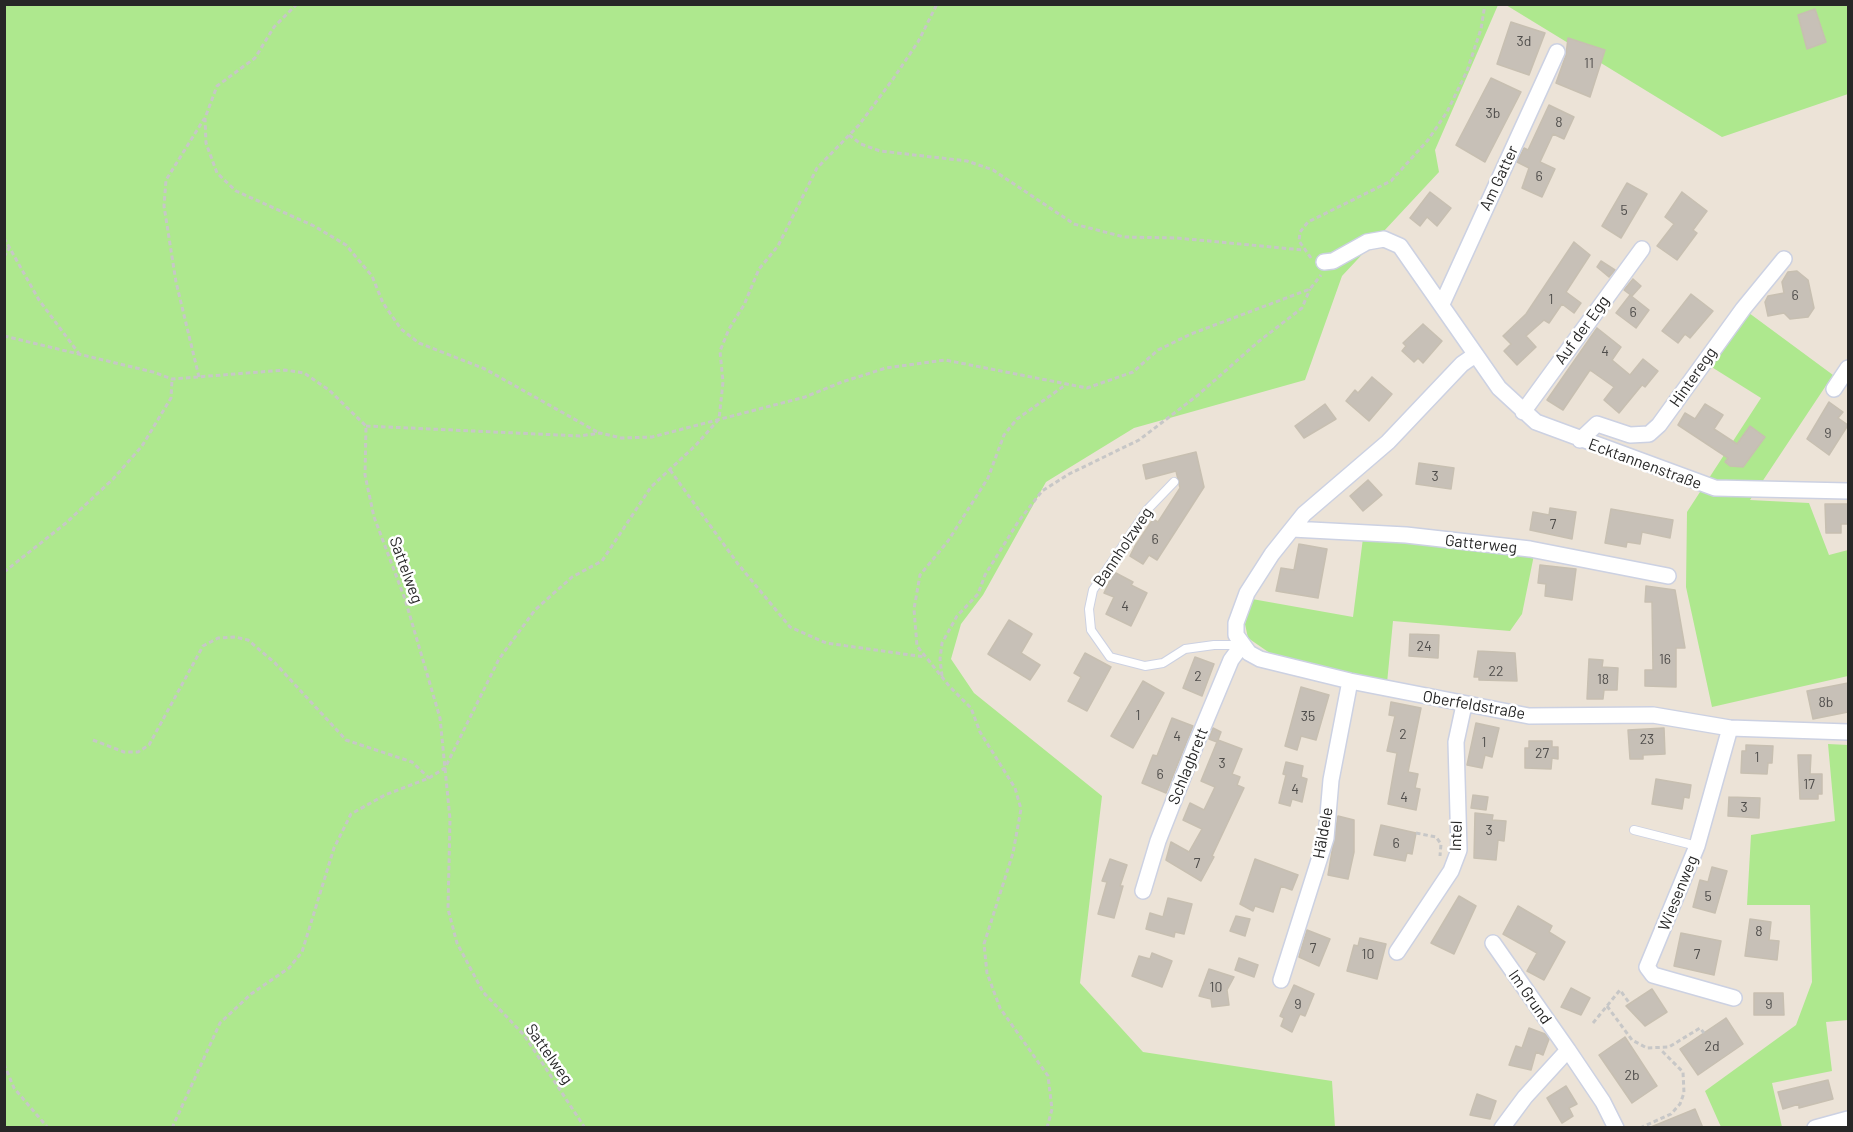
<!DOCTYPE html>
<meta charset="utf-8">
<style>
body{margin:0}
#map{position:relative;width:1853px;height:1132px;overflow:hidden;background:#ece3d7;font-family:Barlow,sans-serif}
canvas{display:block}
.frame{position:absolute;inset:0;border:6px solid #272727;pointer-events:none}
</style>
<div id="map">
<canvas width="1853" height="1132"></canvas>
<div class="frame"></div>
</div>
<script>
const ctx = document.querySelector('canvas').getContext('2d');
ctx.lineJoin = 'round';
function fillPath(path, color) {
  ctx.fillStyle = color;
  ctx.fill(path, 'evenodd');
}
function toPath(rows) {
  const path = new Path2D();
  for (const r of rows) {
    path.moveTo(r[0], r[1]);
    for (let i = 2; i < r.length; i += 2) path.lineTo(r[i], r[i + 1]);
  }
  return path;
}
function trace(path, color, width, dash) {
  ctx.strokeStyle = color;
  ctx.lineWidth = width;
  ctx.lineCap = dash ? 'butt' : 'round';
  ctx.setLineDash(dash || []);
  ctx.stroke(path);
}
function write(font, color, halo, rows, align = 'center') {
  ctx.font = font + ' Barlow,sans-serif';
  ctx.lineWidth = 5;
  ctx.setLineDash([]);
  ctx.textBaseline = 'middle';
  ctx.strokeStyle = halo;
  ctx.fillStyle = color;
  for (const [text, x, y, turn = 0] of rows) {
    ctx.save();
    ctx.translate(x, y);
    ctx.rotate((+turn || 0) * Math.PI / 180);
    ctx.textAlign = isNaN(turn) ? turn : align;
    if (halo) ctx.strokeText(text, 0, 0);
    ctx.fillText(text, 0, 0);
    ctx.restore();
  }
}
const green = toPath([
 [5,5,1498,5,1435,150,1439,172,1342,276,1305,380,1134,428,1046,482,983,595,961,624,951,659,974,693,1102,796,1080,983,1143,1052,1332,1081,1335,1127,5,1128],
 [1506,5,1848,5,1848,94,1722,137],
 [1749,313,1833,375,1750,500,1809,503,1829,555,1848,550,1848,676,1712,707,1686,587,1687,512,1761,398,1710,366],
 [1363,538,1534,555,1522,614,1510,631,1393,621,1387,683,1277,658,1248,638,1245,624,1252,599,1353,617],
 [1828,744,1848,745,1848,1020,1826,1022,1832,1071,1772,1083,1782,1127,1721,1127,1705,1091,1796,1025,1812,982,1810,905,1747,905,1751,835,1835,821]
]);
const building = toPath([
 [1815,9,1826,42,1807,49,1798,15,1815,9],
 [1511,22,1545,33,1529,75,1497,64,1511,22],
 [1568,38,1605,50,1590,97,1556,83,1566,55,1568,38],
 [1491,78,1521,92,1485,162,1456,145,1491,78],
 [1549,105,1574,117,1564,139,1553,134,1540,162,1555,169,1542,197,1522,188,1529,168,1517,162,1524,148,1528,150,1549,105],
 [1627,183,1647,194,1621,238,1602,226,1627,183],
 [1430,192,1451,208,1437,226,1427,217,1420,226,1410,218,1430,192],
 [1682,192,1707,211,1693,230,1697,233,1677,260,1657,246,1674,224,1665,217,1682,192],
 [1574,242,1590,255,1566,292,1581,303,1574,313,1562,304,1549,323,1544,320,1526,336,1536,347,1517,365,1504,351,1511,344,1503,336,1526,314,1574,242],
 [1601,261,1615,270,1609,277,1597,267,1601,261],
 [1797,271,1808,280,1814,308,1808,317,1790,319,1784,313,1768,316,1765,302,1768,296,1784,293,1782,282,1788,272,1797,271],
 [1633,279,1641,286,1632,296,1624,290,1633,279],
 [1691,294,1713,311,1690,338,1685,334,1678,343,1662,331,1691,294],
 [1630,295,1649,310,1636,328,1616,313,1630,295],
 [1423,324,1442,341,1423,363,1418,358,1414,362,1402,351,1406,346,1403,343,1423,324],
 [1597,328,1621,347,1612,360,1630,375,1643,359,1658,371,1645,387,1642,385,1619,413,1604,400,1614,387,1590,370,1563,410,1547,400,1597,328],
 [1372,377,1392,394,1369,421,1346,401,1355,390,1358,393,1372,377],
 [1829,402,1843,412,1838,418,1848,425,1829,455,1807,439,1829,402],
 [1325,404,1336,419,1304,438,1295,426,1325,404],
 [1705,404,1723,415,1714,429,1737,444,1750,426,1765,437,1743,467,1730,466,1725,462,1728,458,1678,425,1685,413,1695,419,1705,404],
 [1196,452,1204,487,1157,560,1149,555,1143,564,1130,556,1135,546,1153,519,1158,522,1180,488,1176,471,1146,479,1143,465,1196,452],
 [1419,463,1454,468,1451,489,1416,484,1419,463],
 [1368,480,1382,495,1363,511,1350,496,1368,480],
 [1825,504,1848,504,1848,524,1841,524,1841,533,1826,533,1825,504],
 [1550,508,1576,512,1572,539,1530,530,1533,512,1549,515,1550,508],
 [1611,509,1673,520,1670,538,1642,532,1640,544,1627,542,1626,547,1605,543,1611,509],
 [1299,544,1327,549,1318,598,1276,591,1281,568,1294,570,1299,544],
 [1540,565,1576,569,1572,600,1545,596,1546,584,1538,583,1540,565],
 [1114,572,1133,582,1131,585,1147,593,1131,626,1106,614,1114,597,1104,593,1114,572],
 [1646,586,1675,590,1685,648,1676,648,1676,687,1645,686,1645,670,1653,670,1652,602,1645,602,1646,586],
 [1009,620,1032,634,1021,653,1040,665,1030,680,988,654,1009,620],
 [1410,634,1439,635,1438,658,1409,656,1410,634],
 [1478,651,1515,653,1517,681,1479,680,1479,677,1474,677,1478,651],
 [1085,653,1111,667,1087,711,1068,701,1081,677,1074,673,1085,653],
 [1195,657,1214,664,1202,696,1183,688,1195,657],
 [1589,659,1603,660,1602,667,1618,668,1617,690,1604,690,1603,699,1587,699,1589,659],
 [1143,681,1164,693,1133,748,1111,736,1143,681],
 [1848,683,1848,712,1813,719,1807,691,1848,683],
 [1301,687,1329,695,1316,740,1301,736,1297,750,1285,746,1301,687],
 [1391,702,1421,708,1408,772,1418,774,1415,788,1420,789,1416,810,1388,804,1397,753,1387,751,1395,716,1389,715,1391,702],
 [1172,718,1193,726,1166,793,1142,783,1153,755,1157,756,1172,718],
 [1476,723,1499,728,1492,757,1485,755,1482,768,1467,765,1476,723],
 [1213,728,1221,732,1218,740,1242,749,1232,774,1240,777,1237,785,1244,788,1212,856,1214,857,1201,881,1166,860,1171,842,1189,852,1202,829,1183,820,1190,803,1204,810,1215,787,1201,781,1217,742,1209,739,1213,728],
 [1664,728,1665,754,1643,755,1643,759,1630,759,1628,730,1664,728],
 [1529,741,1552,741,1552,747,1558,747,1558,759,1552,758,1551,769,1525,768,1525,748,1529,748,1529,741],
 [1746,745,1773,746,1772,763,1768,763,1767,774,1741,773,1742,751,1746,751,1746,745],
 [1798,755,1811,755,1810,774,1822,774,1822,794,1818,794,1818,799,1800,799,1798,755],
 [1286,762,1303,766,1301,777,1307,779,1302,802,1292,799,1290,806,1279,803,1286,775,1283,774,1286,762],
 [1656,779,1691,785,1689,798,1684,797,1682,809,1652,804,1656,779],
 [1473,795,1488,797,1486,810,1471,808,1473,795],
 [1729,797,1760,798,1759,818,1728,816,1729,797],
 [1475,813,1493,815,1492,820,1506,821,1504,841,1498,840,1496,860,1474,858,1475,813],
 [1338,816,1354,820,1354,852,1348,879,1328,875,1338,816],
 [1381,825,1416,833,1412,854,1407,853,1405,861,1374,855,1381,825],
 [1110,859,1127,865,1120,886,1123,886,1114,918,1098,914,1107,882,1102,881,1110,859],
 [1255,859,1298,875,1292,890,1281,886,1273,912,1255,906,1253,911,1240,904,1255,859],
 [1712,867,1727,871,1715,913,1693,907,1700,880,1708,882,1712,867],
 [1459,896,1476,906,1454,954,1431,943,1459,896],
 [1168,898,1192,904,1184,934,1175,932,1174,937,1146,929,1150,913,1163,917,1168,898],
 [1518,906,1552,926,1549,932,1565,942,1544,980,1527,971,1537,953,1503,934,1518,906],
 [1236,916,1250,919,1245,936,1230,931,1236,916],
 [1750,919,1771,922,1769,940,1779,941,1777,960,1745,956,1750,919],
 [1307,930,1330,939,1319,966,1299,957,1307,930],
 [1681,933,1721,941,1714,975,1674,966,1681,933],
 [1360,938,1386,944,1377,979,1347,971,1354,945,1358,946,1360,938],
 [1152,953,1172,961,1162,987,1132,976,1139,956,1150,959,1152,953],
 [1239,958,1258,965,1254,977,1235,970,1239,958],
 [1209,969,1234,977,1227,990,1229,1005,1212,1007,1211,999,1199,996,1209,969],
 [1294,985,1314,994,1305,1016,1300,1014,1292,1032,1281,1026,1284,1018,1280,1016,1294,985],
 [1571,988,1590,998,1581,1015,1561,1007,1571,988],
 [1652,989,1667,1012,1645,1026,1626,1006,1652,989],
 [1754,993,1783,993,1784,1015,1754,1015,1754,993],
 [1726,1018,1743,1044,1698,1075,1680,1049,1726,1018],
 [1529,1028,1545,1034,1549,1039,1543,1055,1536,1052,1531,1070,1509,1065,1516,1046,1522,1048,1529,1028],
 [1625,1037,1657,1086,1632,1103,1599,1055,1625,1037],
 [1828,1080,1833,1099,1799,1108,1799,1104,1783,1109,1778,1092,1828,1080],
 [1566,1086,1577,1104,1569,1108,1573,1116,1562,1123,1547,1098,1566,1086],
 [1477,1094,1496,1101,1490,1119,1470,1115,1477,1094],
 [1695,1109,1703,1128,1651,1128,1651,1127,1695,1109]
]);
const path = toPath([
 [297,4,274,27,255,58,217,86,205,118,206,143,217,173,236,191,314,226,346,245,372,276,383,303,401,329,419,343,485,369,599,433],
 [849,135,861,144,880,151,967,161,993,170,1074,224,1124,237,1177,238,1303,250],
 [4,238,39,300,80,355],
 [4,257,9,248],
 [1311,258,1299,241,1300,232,1308,222,1391,181,1428,140,1447,112,1467,71,1481,29,1485,4],
 [4,336,153,372,172,379,285,370,304,373,329,390,366,426,365,475,374,517,405,599,440,718,450,819,448,909,457,943,483,992,524,1035,585,1128],
 [199,377,176,282,164,206,166,180,204,119],
 [366,426,580,436,600,433,621,438,652,437,805,397,842,382,886,368,945,360,1087,388,1133,372,1158,350,1191,334,1310,289,1321,275],
 [670,470,738,564,790,627,826,643,925,657],
 [4,572,66,523,113,479,142,446,171,398,172,379],
 [942,676,940,659,942,643,957,616,978,594,985,575,1018,522,1042,491,1069,474,1139,440,1198,395,1258,342,1302,308,1310,289],
 [93,740,124,752,138,752,149,745,203,646,218,638,235,637,248,640,275,663,346,740,412,762,429,778],
 [1416,833,1436,837,1441,844,1440,856],
 [1607,1006,1632,1040,1647,1048,1669,1047,1700,1028,1704,1033],
 [1593,1023,1620,990,1630,1004],
 [4,1064,14,1088,48,1128],
 [172,1128,220,1023,251,994,289,968,302,952,334,848,351,814,385,795,429,778,445,768,499,659,535,610,572,577,602,561,651,487,696,445,719,419,723,382,720,351,729,329,744,305,759,269,778,246,817,168,859,125,893,79,918,42,937,4],
 [1047,1128,1052,1109,1048,1076,1000,1008,987,973,984,944,1013,853,1021,809,1015,788,980,732,971,708,950,687,917,646,914,609,920,575,948,541,988,478,1004,435,1017,419,1064,386],
 [1640,1128,1671,1114,1680,1104,1684,1093,1683,1072,1661,1050]
]);
const service = toPath([
 [1174,482,1147,510,1093,590,1089,609,1091,630,1110,657,1145,666,1163,663,1185,649,1214,645,1242,645],
 [1634,830,1697,846]
]);
const minor = toPath([
 [1324,262,1333,261,1367,242,1384,239,1400,246,1499,388,1536,422,1715,488,1848,491],
 [1442,304,1557,52],
 [1475,355,1462,364,1388,442,1304,514,1272,554,1247,593,1236,623,1236,635,1249,653,1260,659,1350,681,1529,716,1653,715,1730,728,1848,732],
 [1834,389,1848,368],
 [1523,412,1642,249],
 [1580,440,1597,424,1630,435,1649,434,1659,425,1743,309,1784,259],
 [1292,529,1406,535,1530,549,1668,576],
 [1730,728,1697,846,1647,967,1653,975,1734,998],
 [1143,891,1158,841,1196,744,1231,660,1242,645],
 [1493,943,1568,1050],
 [1397,952,1451,871,1459,850,1456,742,1464,705],
 [1281,980,1326,838,1331,780,1350,681],
 [1502,1128,1525,1097,1568,1050,1603,1102,1616,1128],
 [1815,1128,1848,1119]
]);
const numberNames = [
 ["3d",1524,41],
 ["11",1589,63],
 ["3b",1493,113],
 ["8",1559,122],
 ["6",1539,176],
 ["5",1624,210],
 ["6",1795,295],
 ["1",1551,299],
 ["6",1633,312],
 ["4",1605,351],
 ["9",1828,433],
 ["3",1435,476],
 ["7",1553,524],
 ["6",1155,539],
 ["4",1125,606],
 ["24",1424,646],
 ["16",1665,659],
 ["22",1496,671],
 ["2",1198,676],
 ["18",1603,679],
 ["8b",1826,702],
 ["1",1138,715],
 ["35",1308,716],
 ["2",1403,734],
 ["4",1177,736],
 ["23",1647,739],
 ["1",1484,742],
 ["27",1542,753],
 ["1",1757,757],
 ["3",1222,763],
 ["6",1160,774],
 ["17",1809,784],
 ["4",1295,789],
 ["4",1404,797],
 ["3",1744,807],
 ["3",1489,830],
 ["6",1396,843],
 ["7",1197,863],
 ["5",1708,896],
 ["8",1759,931],
 ["7",1313,948],
 ["10",1368,954],
 ["7",1697,954],
 ["10",1216,987],
 ["9",1298,1004],
 ["9",1769,1004],
 ["2d",1712,1046],
 ["2b",1632,1075]
];
const streetNames = [
 ["Am Gatter",1499,178,-65],
 ["Auf der Egg",1582,330,-54],
 ["Hinteregg",1693,377,-55],
 ["Ecktannenstraße",1645,464,20],
 ["Gatterweg",1481,544,6],
 ["Bannholzweg",1123,547,-56],
 ["Sattelweg",406,570,70],
 ["Oberfeldstraße",1474,705,10],
 ["Schlagbrett",1188,766,-68],
 ["Häldele",1323,833,-80],
 ["Intel",1456,836,-88],
 ["Wiesenweg",1678,893,-68],
 ["Im Grund",1530,997,55],
 ["Sattelweg",549,1054,55]
];
fillPath(green, '#aee88e');
fillPath(building, '#c7c0b7');
trace(building, '#c7bfb1', 1.5);
trace(service, '#ccd1e2', 10);
trace(minor, '#ccd1e2', 18);
trace(path, '#c7c7c7', 3, [4.5, 3]);
trace(service, '#fff', 8);
trace(minor, '#fff', 15);
write('14px', '#4f4d4b', null, numberNames);
write('16px', '#272727', '#fff', streetNames);
</script>
